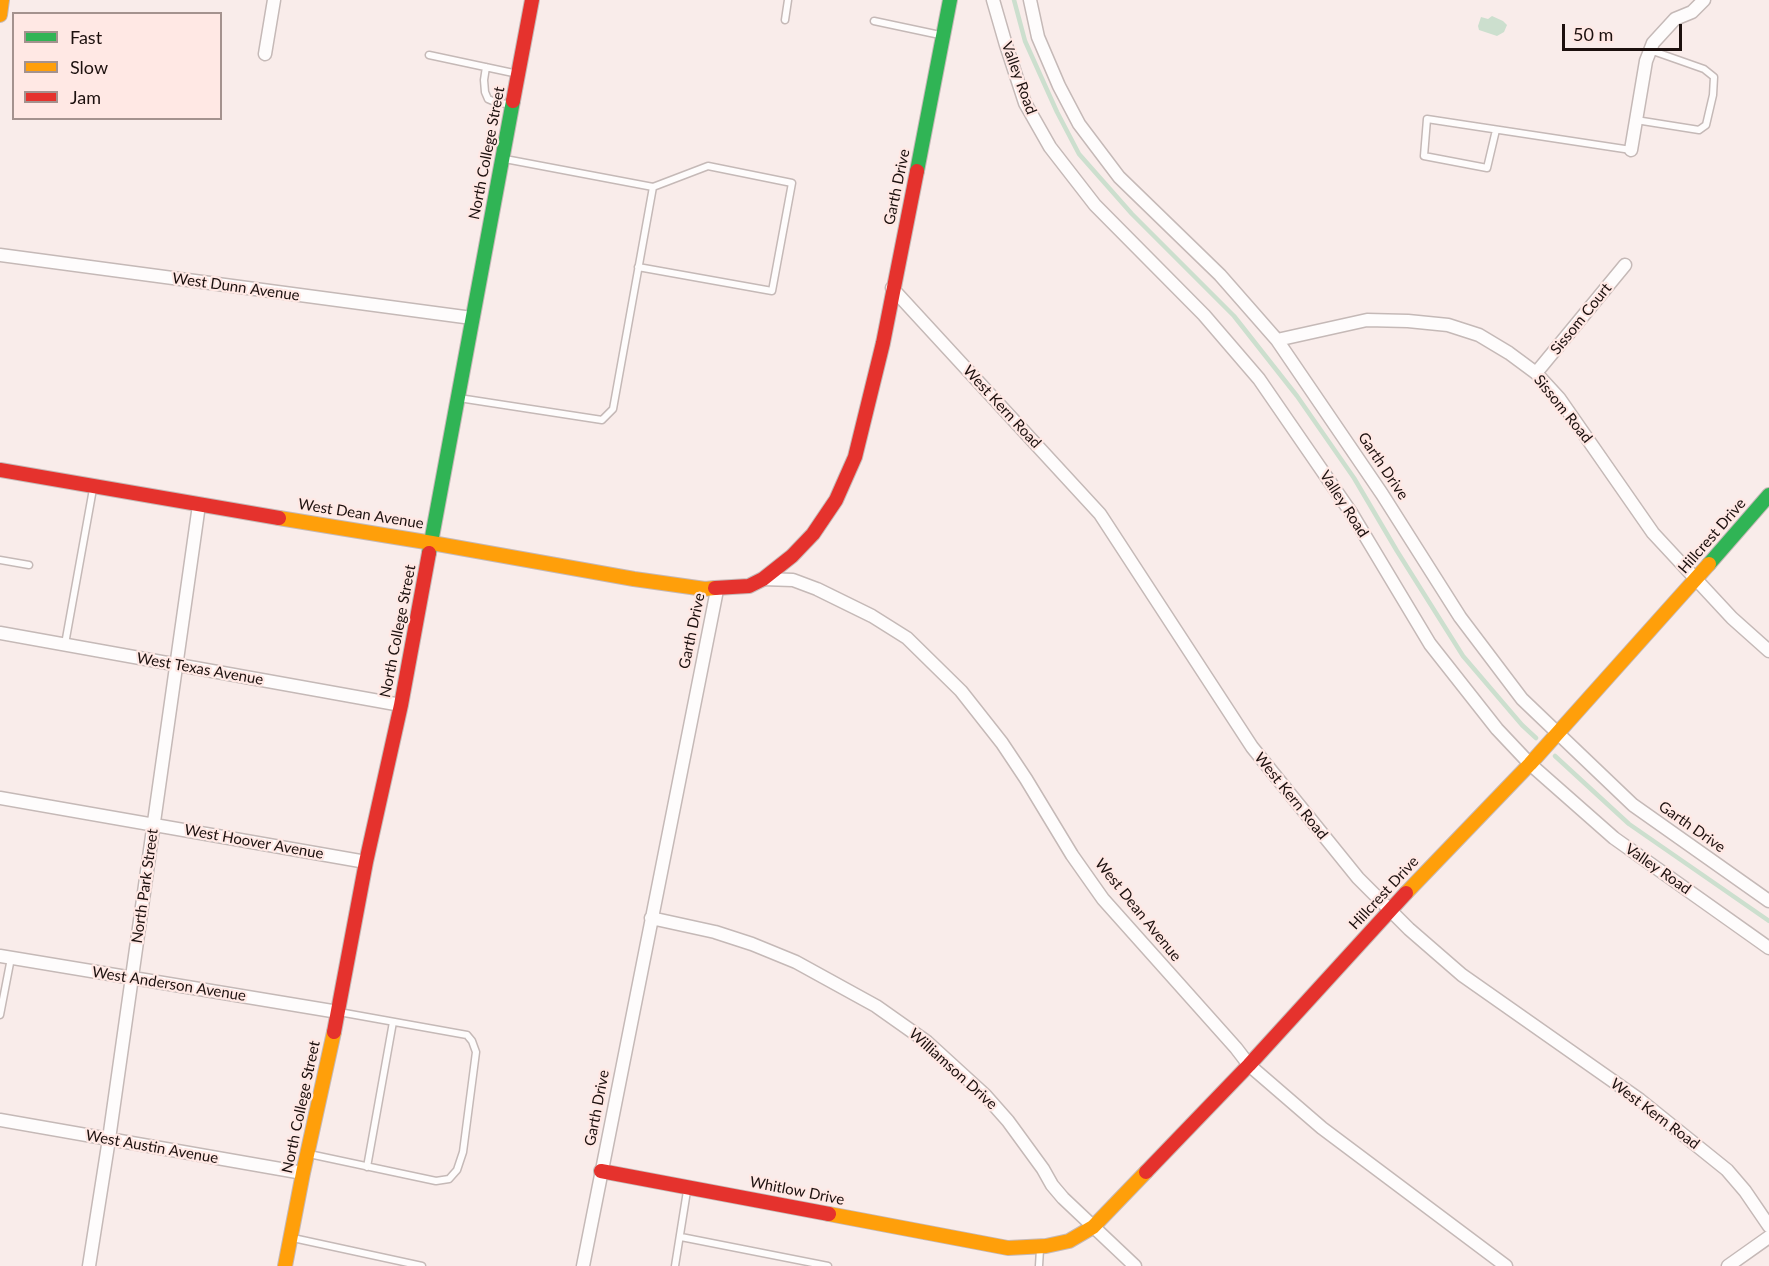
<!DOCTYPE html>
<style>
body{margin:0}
#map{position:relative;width:1769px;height:1266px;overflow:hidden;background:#f9ecea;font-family:Lato,sans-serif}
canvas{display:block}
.legend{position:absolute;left:12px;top:12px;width:210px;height:108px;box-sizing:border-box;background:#ffe8e4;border:2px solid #a4928e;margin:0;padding:8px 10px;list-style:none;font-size:18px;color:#1c100e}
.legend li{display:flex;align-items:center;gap:12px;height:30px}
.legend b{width:30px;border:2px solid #a4928e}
.scale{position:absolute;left:1562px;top:24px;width:120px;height:27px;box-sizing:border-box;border:3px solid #1c100e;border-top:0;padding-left:8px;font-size:18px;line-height:21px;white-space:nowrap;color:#1c100e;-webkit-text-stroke:4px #ffe8e4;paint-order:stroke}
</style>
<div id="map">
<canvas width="1769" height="1266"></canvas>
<ul class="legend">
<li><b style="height:8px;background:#30b455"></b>Fast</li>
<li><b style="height:8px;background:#ff9f0a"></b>Slow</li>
<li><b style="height:8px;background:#e5322d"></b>Jam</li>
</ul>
<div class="scale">50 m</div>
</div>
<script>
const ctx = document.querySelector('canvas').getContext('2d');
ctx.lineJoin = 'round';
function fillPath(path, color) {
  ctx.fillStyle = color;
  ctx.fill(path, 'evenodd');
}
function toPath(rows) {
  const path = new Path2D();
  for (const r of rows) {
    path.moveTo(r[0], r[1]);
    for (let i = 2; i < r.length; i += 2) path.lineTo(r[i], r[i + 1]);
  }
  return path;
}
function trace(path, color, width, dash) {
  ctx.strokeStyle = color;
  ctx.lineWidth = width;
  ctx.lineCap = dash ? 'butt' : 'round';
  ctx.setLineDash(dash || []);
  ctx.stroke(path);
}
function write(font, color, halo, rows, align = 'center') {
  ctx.font = font + ' Lato,sans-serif';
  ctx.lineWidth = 4.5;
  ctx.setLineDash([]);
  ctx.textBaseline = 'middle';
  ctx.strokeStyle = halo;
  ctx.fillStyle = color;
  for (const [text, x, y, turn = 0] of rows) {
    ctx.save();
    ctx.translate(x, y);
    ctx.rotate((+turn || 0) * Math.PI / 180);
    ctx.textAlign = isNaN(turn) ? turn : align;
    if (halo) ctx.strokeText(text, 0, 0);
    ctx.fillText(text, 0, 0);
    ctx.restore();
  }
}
const water = toPath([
 [1492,16,1503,21,1507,25,1504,32,1497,36,1479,30,1478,26,1481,17,1488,19]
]);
const stream = toPath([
 [1014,0,1025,41,1057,112,1079,154,1132,214,1234,316,1297,396,1354,478,1397,551,1463,656,1522,725,1536,738],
 [1555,756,1629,824,1769,921]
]);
const lane = toPath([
 [785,20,788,0],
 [874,21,940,35],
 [429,55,518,74],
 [486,67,484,80,485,92,488,99,495,102,512,105],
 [1636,120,1699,130,1706,125,1713,95,1714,77,1704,69,1650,50],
 [1496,130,1487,168,1424,156,1427,119,1631,150],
 [638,267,772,291,792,183,708,166,653,187],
 [459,398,602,420,613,409,653,187,505,159],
 [0,560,29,565],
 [65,644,93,489],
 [0,1015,11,958],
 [309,1154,436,1181,449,1179,457,1170,463,1152,476,1052,472,1041,467,1035,339,1012],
 [367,1167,393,1022],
 [681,1237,828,1266],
 [293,1238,422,1266],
 [675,1266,687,1191],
 [1039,1266,1040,1249]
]);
const street = toPath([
 [993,0,1006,45,1025,103,1050,147,1095,205,1204,315,1259,379,1352,514,1430,644,1497,729,1530,764,1614,838,1769,948],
 [1030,0,1038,37,1059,86,1079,124,1119,177,1220,275,1277,340,1382,494,1460,617,1522,699,1633,805,1769,901],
 [265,54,274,0],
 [1631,150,1646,61,1653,43,1675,19,1692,12,1704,0],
 [0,255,472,318],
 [892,288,1100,514,1252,747,1358,878,1409,929,1462,975,1640,1100,1727,1170,1745,1191,1769,1226],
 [1277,340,1367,320,1408,321,1448,325,1479,335,1509,353,1536,373,1559,398,1653,533,1732,618,1769,651],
 [1536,373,1625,265],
 [763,579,793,580,817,589,872,616,907,638,961,691,1002,743,1026,779,1072,855,1103,899,1236,1048,1249,1065,1322,1128,1506,1266],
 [0,633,401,705],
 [0,798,366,862],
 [651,918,715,932,752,944,796,962,876,1006,927,1042,985,1095,1008,1121,1043,1169,1052,1185,1063,1198,1135,1266],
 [0,956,338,1012],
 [0,1120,303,1173],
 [89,1266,109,1139,199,505],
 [583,1266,717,590],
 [1728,1266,1769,1237]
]);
const fast = toPath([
 [917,171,950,0],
 [429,553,513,101],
 [1709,564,1769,495]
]);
const slow = toPath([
 [0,15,2,0],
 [279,518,432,543,634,579,705,589,715,588],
 [1406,893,1530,764,1709,564],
 [829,1214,1008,1248,1046,1246,1069,1241,1093,1227,1146,1172],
 [285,1266,303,1173,334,1032]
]);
const jam = toPath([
 [513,101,532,0],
 [0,470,279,518],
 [715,588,749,586,763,579,792,556,813,534,836,500,855,457,883,343,917,171],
 [334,1032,366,862,401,705,429,553],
 [601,1171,829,1214],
 [1146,1172,1249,1065,1406,893]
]);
const streetNames = [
 ["Valley Road",1019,78,70],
 ["North College Street",487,153,-79],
 ["Garth Drive",897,187,-78],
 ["West Dunn Avenue",236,287,8],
 ["Sissom Court",1581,319,-51],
 ["West Kern Road",1002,407,47],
 ["Sissom Road",1563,409,51],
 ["Garth Drive",1383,466,56],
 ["Valley Road",1344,504,57],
 ["West Dean Avenue",361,514,9],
 ["Hillcrest Drive",1712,536,-49],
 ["North College Street",398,631,-79],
 ["Garth Drive",692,631,-78],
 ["West Texas Avenue",200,669,10],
 ["West Kern Road",1291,796,51],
 ["Garth Drive",1692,827,35],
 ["West Hoover Avenue",254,842,10],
 ["Valley Road",1658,869,35],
 ["North Park Street",145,886,-82],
 ["Hillcrest Drive",1384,893,-47],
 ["West Dean Avenue",1138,910,51],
 ["West Anderson Avenue",169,984,9],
 ["Williamson Drive",953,1069,42],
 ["North College Street",301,1107,-78],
 ["Garth Drive",597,1108,-79],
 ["West Kern Road",1655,1114,37],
 ["West Austin Avenue",152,1147,10],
 ["Whitlow Drive",797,1191,11]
];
fillPath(water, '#ccdfce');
trace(stream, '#ccdfce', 4.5);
trace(lane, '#c5b9b7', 9);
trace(street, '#c5b9b7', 15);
trace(fast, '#c5b9b7', 16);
trace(slow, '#c5b9b7', 16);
trace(jam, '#c5b9b7', 16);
trace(lane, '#fefcfc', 6);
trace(street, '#fefcfc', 12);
trace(fast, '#30b455', 14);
trace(slow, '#ff9f0a', 14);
trace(jam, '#e5322d', 14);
write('15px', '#1c100e', '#ffe8e4', streetNames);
</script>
